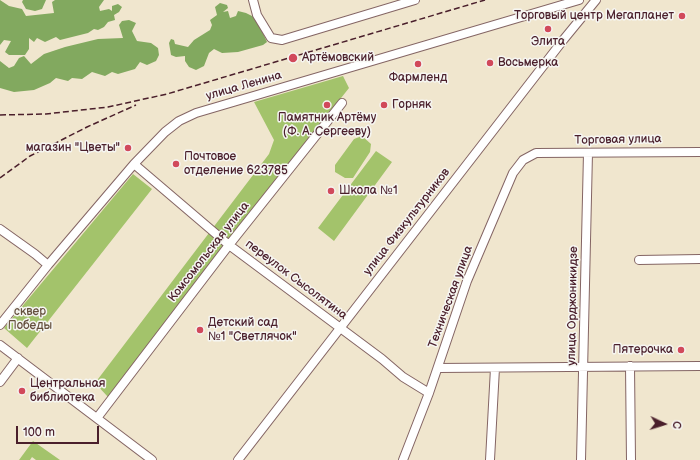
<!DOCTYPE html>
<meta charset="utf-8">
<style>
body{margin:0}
#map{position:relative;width:700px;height:460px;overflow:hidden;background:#f0e6ce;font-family:"Balsamiq Sans",sans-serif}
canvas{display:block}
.north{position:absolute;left:644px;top:404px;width:40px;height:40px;-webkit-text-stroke:3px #f6f6f2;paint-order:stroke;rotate:94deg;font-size:11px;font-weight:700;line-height:16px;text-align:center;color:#4a1f2b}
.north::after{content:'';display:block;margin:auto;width:14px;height:18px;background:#4a1f2b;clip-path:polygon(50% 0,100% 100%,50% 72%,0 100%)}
.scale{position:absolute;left:16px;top:426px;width:83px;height:18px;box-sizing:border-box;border:2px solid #4a1f2b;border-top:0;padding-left:5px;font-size:12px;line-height:14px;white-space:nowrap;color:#4a1f2b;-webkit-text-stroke:3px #f6f6f2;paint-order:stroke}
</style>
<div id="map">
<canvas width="700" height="460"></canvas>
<div class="north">С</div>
<div class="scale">100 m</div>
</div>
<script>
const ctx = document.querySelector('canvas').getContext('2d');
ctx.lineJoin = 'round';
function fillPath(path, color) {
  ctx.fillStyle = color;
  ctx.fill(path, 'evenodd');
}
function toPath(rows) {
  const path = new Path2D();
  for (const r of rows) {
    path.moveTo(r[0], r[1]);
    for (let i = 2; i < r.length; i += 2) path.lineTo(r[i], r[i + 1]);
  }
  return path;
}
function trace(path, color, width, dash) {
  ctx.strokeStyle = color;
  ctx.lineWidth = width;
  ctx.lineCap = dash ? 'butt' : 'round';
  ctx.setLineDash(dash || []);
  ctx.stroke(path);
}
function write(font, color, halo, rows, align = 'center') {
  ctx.font = font + ' "Balsamiq Sans",sans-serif';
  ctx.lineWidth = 3;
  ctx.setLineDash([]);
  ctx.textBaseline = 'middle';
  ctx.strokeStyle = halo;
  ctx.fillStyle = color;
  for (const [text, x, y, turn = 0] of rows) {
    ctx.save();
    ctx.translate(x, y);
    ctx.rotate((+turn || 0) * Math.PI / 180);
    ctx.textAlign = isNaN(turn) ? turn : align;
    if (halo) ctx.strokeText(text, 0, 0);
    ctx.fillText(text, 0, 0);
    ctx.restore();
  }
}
const green = toPath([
 [343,76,349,88,284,170,108,397,95,383,269,154,274,140,254,102],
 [362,136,371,144,370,152,353,178,345,178,335,172,335,165,354,139],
 [376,151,392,162,334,241,318,228],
 [133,174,152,189,27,348,4,328],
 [33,441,60,460,36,460,32,457,30,460,19,460]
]);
const forest = toPath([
 [0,0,9,6,22,9,26,16,54,13,52,2,55,0,104,0,99,7,100,11,109,9,112,11,112,6,118,4,122,7,119,12,114,15,115,20,108,22,104,27,98,30,94,29,88,33,60,40,56,37,45,42,37,38,34,42,29,38,29,49,25,55,9,55,5,52,11,41,4,40,0,45],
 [23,0,46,0,42,9,35,11,26,9,22,2],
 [220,3,227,5,228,8,223,12,228,11,230,18,236,16,238,11,246,13,256,18,267,42,263,45,238,52,222,53,214,49,209,53,204,66,196,70,189,67,185,61,185,56,176,57,171,55,169,43,171,39,174,40,175,44,188,47,194,40,210,30,212,25,210,20,217,15,215,7],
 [129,20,136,23,132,31,137,41,151,43,158,48,159,55,156,61,147,65,140,62,135,69,118,74,112,72,105,76,92,72,82,79,72,78,68,81,56,78,50,83,34,90,14,92,0,88,0,61,9,68,14,66,19,58,24,56,31,64,44,54,65,47,98,39,123,38,119,25,122,21]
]);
const minor = toPath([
 [253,0,257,15,271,38,282,40,415,0],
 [134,164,229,245,382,359,403,377,429,393],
 [0,229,35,254,48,265],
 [639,260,700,259],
 [0,325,48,265,134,164,165,132,179,121,196,113,579,0],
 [0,345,152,460],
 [630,366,631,460],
 [438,368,700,366],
 [0,382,18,358],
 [97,418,229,245,342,103],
 [238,460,564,39,596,0],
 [403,460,429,393,467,281,513,173,523,160,536,153,700,152],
 [490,460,495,368],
 [581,460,588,153]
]);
const rail = toPath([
 [0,115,46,114,108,107,167,94,485,0],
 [0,178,30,156,87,127,136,105]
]);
const markers = [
 [682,16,4,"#d1495b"],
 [548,29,4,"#d1495b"],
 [293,58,5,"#d1495b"],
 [490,63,4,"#d1495b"],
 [418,64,4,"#d1495b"],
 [327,105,4,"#d1495b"],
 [384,105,4,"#d1495b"],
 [128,148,4,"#d1495b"],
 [176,164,4,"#d1495b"],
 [331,191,4,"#d1495b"],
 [200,330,4,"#d1495b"],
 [681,350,4,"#d1495b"],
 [22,391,4,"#d1495b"]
];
const poiNames = [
 ["Торговый центр Мегапланет",674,16,"right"],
 ["Элита",548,42,"center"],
 ["Артёмовский",302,58],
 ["Восьмерка",498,63],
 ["Фармленд",418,78,"center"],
 ["Горняк",392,105],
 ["Памятник Артёму",327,118,"center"],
 ["(Ф. А. Сергееву)",327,132,"center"],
 ["магазин \"Цветы\"",120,148,"right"],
 ["Почтовое",184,157],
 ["отделение 623785",184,171],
 ["Школа №1",339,191],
 ["Детский сад",208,323],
 ["№1 \"Светлячок\"",208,337],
 ["Пятерочка",673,350,"right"],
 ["Центральная",30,384],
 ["библиотека",30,398]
];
const streetNames = [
 ["улица Ленина",244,86,-16],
 ["Торговая улица",618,140,-1],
 ["улица Физкультурников",407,222,-52],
 ["Комсомольская улица",209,252,-52],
 ["переулок Сысолятина",296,280,37],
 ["Техническая улица",451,297,-70],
 ["улица Орджоникидзе",573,306,-89]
];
const parkNames = [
 ["сквер",30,312],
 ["Победы",30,326]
];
fillPath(green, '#a3c36b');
fillPath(forest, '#82a95f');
trace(minor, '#846564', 10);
trace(minor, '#fff', 8);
trace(rail, '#4a1f2b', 1.5, [6, 3]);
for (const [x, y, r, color] of markers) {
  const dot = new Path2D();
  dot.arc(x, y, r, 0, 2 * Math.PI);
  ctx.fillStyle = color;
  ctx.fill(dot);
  trace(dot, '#f6f6f2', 1.5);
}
write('12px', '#4a1f2b', '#f6f6f2', poiNames, 'left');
write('12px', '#4a1f2b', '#f6f6f2', streetNames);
write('12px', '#65503e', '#f6f6f2', parkNames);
</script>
